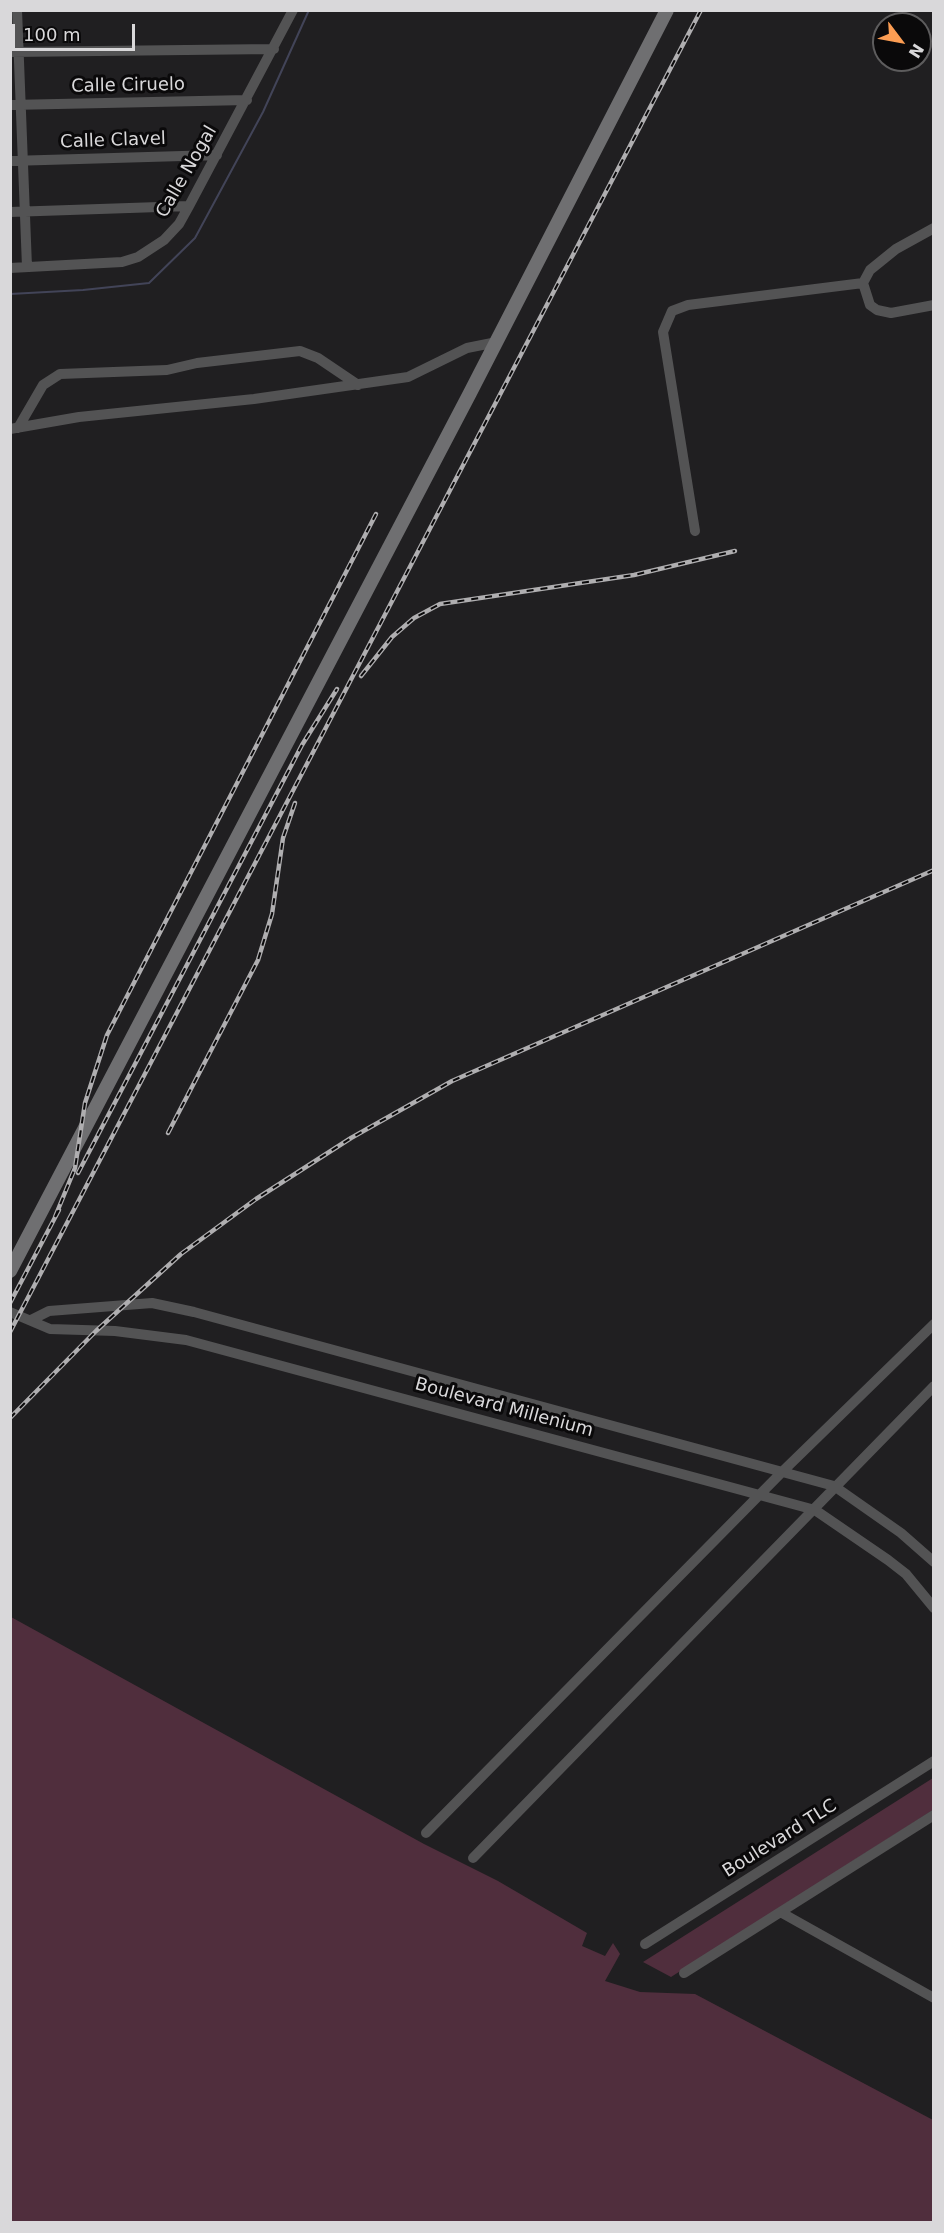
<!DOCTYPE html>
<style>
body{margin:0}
#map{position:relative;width:944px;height:2233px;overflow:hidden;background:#201f21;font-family:"DejaVu Sans",sans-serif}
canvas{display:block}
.frame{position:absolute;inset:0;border:12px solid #d9d8da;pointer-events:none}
.north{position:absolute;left:872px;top:12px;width:60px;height:60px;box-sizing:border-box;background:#0a090a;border:2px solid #5d5c5d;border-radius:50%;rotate:122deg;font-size:16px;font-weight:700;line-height:24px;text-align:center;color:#d9d8da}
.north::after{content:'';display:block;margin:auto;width:21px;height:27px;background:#fc9d53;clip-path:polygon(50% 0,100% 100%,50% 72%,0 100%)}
.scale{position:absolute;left:12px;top:24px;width:123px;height:27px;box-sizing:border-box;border:3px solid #d9d8da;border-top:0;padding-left:8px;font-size:18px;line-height:21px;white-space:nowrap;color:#d9d8da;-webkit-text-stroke:4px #0a090a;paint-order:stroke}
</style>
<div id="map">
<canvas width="944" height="2233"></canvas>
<div class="frame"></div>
<div class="north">N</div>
<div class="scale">100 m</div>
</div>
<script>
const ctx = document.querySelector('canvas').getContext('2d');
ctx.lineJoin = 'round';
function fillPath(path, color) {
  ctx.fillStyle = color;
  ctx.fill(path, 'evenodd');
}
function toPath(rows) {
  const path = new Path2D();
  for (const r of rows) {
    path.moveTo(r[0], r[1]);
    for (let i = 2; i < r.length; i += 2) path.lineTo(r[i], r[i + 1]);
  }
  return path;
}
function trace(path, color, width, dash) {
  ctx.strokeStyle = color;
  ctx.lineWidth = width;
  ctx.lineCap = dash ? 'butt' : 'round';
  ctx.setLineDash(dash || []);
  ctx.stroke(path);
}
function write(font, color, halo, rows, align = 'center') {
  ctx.font = font + ' "DejaVu Sans",sans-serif';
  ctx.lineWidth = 6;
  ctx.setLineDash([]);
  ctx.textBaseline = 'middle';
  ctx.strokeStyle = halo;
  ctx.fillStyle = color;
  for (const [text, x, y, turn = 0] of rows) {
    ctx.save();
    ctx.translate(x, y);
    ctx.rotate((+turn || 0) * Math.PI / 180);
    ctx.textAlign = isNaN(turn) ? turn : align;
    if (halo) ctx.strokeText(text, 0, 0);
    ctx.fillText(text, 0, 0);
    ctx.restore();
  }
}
const green = toPath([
 [11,1617,424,1844,498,1881,587,1933,582,1946,605,1956,613,1943,620,1954,605,1981,640,1992,695,1994,933,2120,933,2222,11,2222],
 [933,1778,933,1810,671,1977,643,1962]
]);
const stream = toPath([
 [10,294,83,290,149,283,195,238,263,112,309,10]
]);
const street = toPath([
 [17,10,27,267],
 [10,52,274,49],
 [10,105,247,100],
 [10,161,217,155],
 [10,212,189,206],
 [934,228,896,249,870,270,863,283,870,305,877,310,891,313,934,305],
 [10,268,122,262,138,257,164,240,179,224,189,206,293,10],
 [18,428,43,385,60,374,167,370,197,363,300,351,318,358,358,385],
 [10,429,79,417,254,399,408,377,467,348,497,342],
 [695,531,663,332,672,311,688,305,863,283],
 [10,1312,50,1329,115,1331,186,1340,815,1510,888,1560,906,1574,934,1608],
 [31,1320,49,1311,152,1303,194,1312,834,1486,901,1533,934,1562],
 [426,1833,783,1471,934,1324],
 [473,1858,934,1386],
 [782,1913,934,1998],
 [645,1944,934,1761],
 [684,1973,934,1815]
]);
const secondary = toPath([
 [10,1271,470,393,667,10]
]);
const rail = toPath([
 [361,676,392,637,414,618,440,604,634,575,735,551],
 [168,1133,258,960,272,914,283,838,295,803],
 [78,1173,302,745,337,689],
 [55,1217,75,1168,85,1103,107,1035,376,514],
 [10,1303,59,1210],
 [10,1332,701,10],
 [10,1418,96,1331,181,1254,256,1199,351,1138,452,1081,934,870]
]);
const streetNames = [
 ["Calle Ciruelo",128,86,-1],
 ["Calle Clavel",113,141,-2],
 ["Calle Nogal",187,172,-60],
 ["Boulevard Millenium",504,1408,15],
 ["Boulevard TLC",780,1839,-32]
];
fillPath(green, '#502e3d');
trace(stream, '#424458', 2);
trace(street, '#535354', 10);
trace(secondary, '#6f6f71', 14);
trace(rail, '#afaeb0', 4.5);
trace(rail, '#0a090a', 2, [7]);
write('18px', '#d9d8da', '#0a090a', streetNames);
</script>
